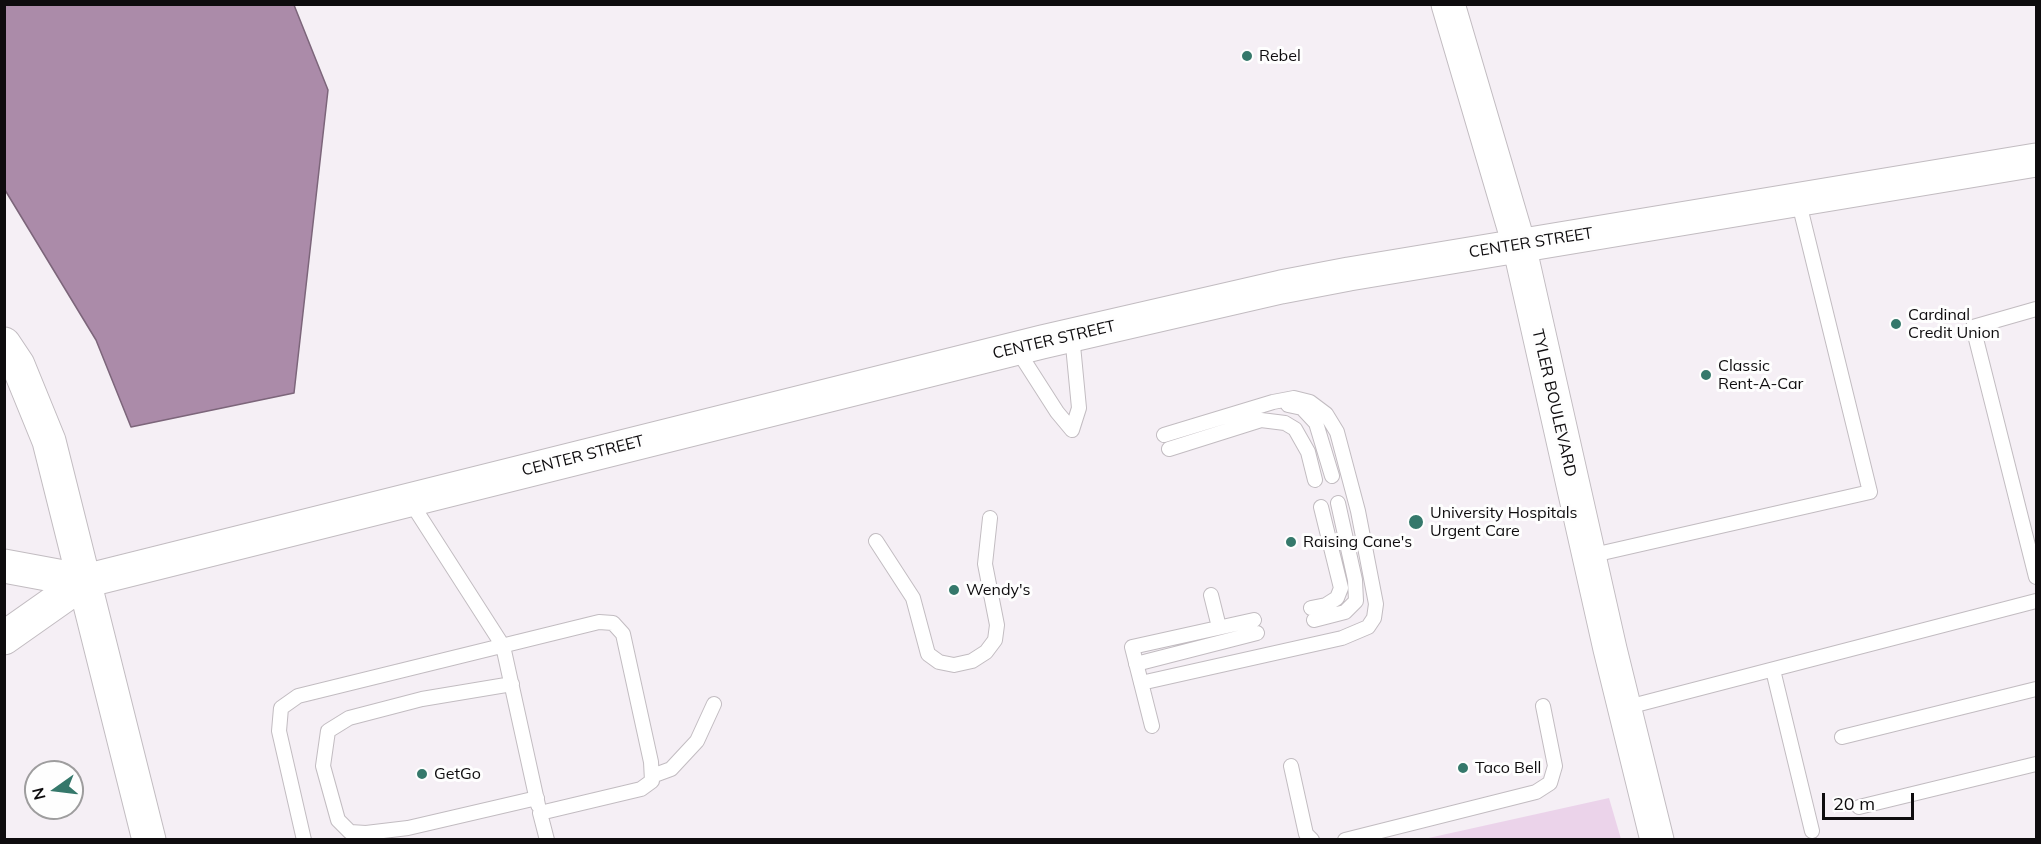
<!DOCTYPE html>
<style>
body{margin:0}
#map{position:relative;width:2041px;height:844px;overflow:hidden;background:#f5eff5;font-family:Mulish,sans-serif}
canvas{display:block}
.frame{position:absolute;inset:0;border:6px solid #0e0c0e;pointer-events:none}
.north{position:absolute;left:24px;top:760px;width:60px;height:60px;box-sizing:border-box;background:#fefefe;border:2px solid #9e9d9e;border-radius:50%;rotate:256deg;font-size:16px;font-weight:700;line-height:24px;text-align:center;color:#0e0c0e}
.north::after{content:'';display:block;margin:auto;width:21px;height:27px;background:#35786b;clip-path:polygon(50% 0,100% 100%,50% 72%,0 100%)}
.scale{position:absolute;left:1822px;top:793px;width:92px;height:27px;box-sizing:border-box;border:3px solid #0e0c0e;border-top:0;padding-left:8px;font-size:18px;line-height:21px;white-space:nowrap;color:#0e0c0e;-webkit-text-stroke:4px #fefefe;paint-order:stroke}
</style>
<div id="map">
<canvas width="2041" height="844"></canvas>
<div class="frame"></div>
<div class="north">N</div>
<div class="scale">20 m</div>
</div>
<script>
const ctx = document.querySelector('canvas').getContext('2d');
ctx.lineJoin = 'round';
function fillPath(path, color) {
  ctx.fillStyle = color;
  ctx.fill(path, 'evenodd');
}
function toPath(rows) {
  const path = new Path2D();
  for (const r of rows) {
    path.moveTo(r[0], r[1]);
    for (let i = 2; i < r.length; i += 2) path.lineTo(r[i], r[i + 1]);
  }
  return path;
}
function trace(path, color, width, dash) {
  ctx.strokeStyle = color;
  ctx.lineWidth = width;
  ctx.lineCap = dash ? 'butt' : 'round';
  ctx.setLineDash(dash || []);
  ctx.stroke(path);
}
function write(font, color, halo, rows, align = 'center') {
  ctx.font = font + ' Mulish,sans-serif';
  ctx.lineWidth = 6;
  ctx.setLineDash([]);
  ctx.textBaseline = 'middle';
  ctx.strokeStyle = halo;
  ctx.fillStyle = color;
  for (const [text, x, y, turn = 0] of rows) {
    ctx.save();
    ctx.translate(x, y);
    ctx.rotate((+turn || 0) * Math.PI / 180);
    ctx.textAlign = isNaN(turn) ? turn : align;
    if (halo) ctx.strokeText(text, 0, 0);
    ctx.fillText(text, 0, 0);
    ctx.restore();
  }
}
const green = toPath([
 [1609,798,1621,839,1424,839]
]);
const water = toPath([
 [5,4,294,5,328,90,294,393,131,427,96,340,5,190,5,4]
]);
const lane = toPath([
 [2036,309,1973,327,2036,577],
 [1016,348,1057,412,1072,430],
 [1288,405,1302,408,1316,423,1332,476],
 [1072,430,1079,408,1072,335],
 [1169,449,1261,420,1285,423,1295,429,1308,452,1315,480],
 [410,501,503,646,538,805],
 [876,541,913,598,928,654,939,662,954,665,972,661,986,652,995,640,997,625,985,564,990,518],
 [1589,556,1870,492,1798,199],
 [1211,595,1219,627],
 [1311,608,1326,605,1337,598,1341,588,1321,507],
 [1314,620,1345,612,1356,601,1355,580,1338,503],
 [1136,664,1257,633],
 [1773,670,1812,831],
 [1141,683,1342,638,1368,627,1374,618,1376,604,1358,511,1337,432,1326,414,1310,402,1294,398,1273,402,1164,435],
 [512,684,422,699,349,718,328,731,323,766,338,820,350,832,366,833,408,828,537,798],
 [1624,708,2036,601],
 [1152,726,1132,647,1254,620],
 [1842,737,2036,689],
 [1291,766,1306,834,1312,840],
 [652,776,671,769,697,741,714,704],
 [1859,807,2036,764],
 [304,840,279,731,281,708,298,696,599,622,613,623,623,634,651,762,652,781,641,789,540,813,547,840],
 [1345,840,1536,792,1550,783,1555,766,1543,706]
]);
const secondary = toPath([
 [1448,4,1519,245,1610,649,1657,840],
 [4,566,85,581],
 [4,638,85,581,1042,342,1281,287,1349,274,2036,160]
]);
const highway = toPath([
 [4,344,18,365,49,441,149,840]
]);
const markers = [
 [1247,56,6,"#35786b"],
 [1896,324,6,"#35786b"],
 [1706,375,6,"#35786b"],
 [1416,522,8,"#35786b"],
 [1291,542,6,"#35786b"],
 [954,590,6,"#35786b"],
 [1463,768,6,"#35786b"],
 [422,774,6,"#35786b"]
];
const poiNames = [
 ["Rebel",1259,56],
 ["Cardinal",1908,315],
 ["Credit Union",1908,333],
 ["Classic",1718,366],
 ["Rent-A-Car",1718,384],
 ["University Hospitals",1430,513],
 ["Urgent Care",1430,531],
 ["Raising Cane's",1303,542],
 ["Wendy's",966,590],
 ["Taco Bell",1475,768],
 ["GetGo",434,774]
];
const streetNames = [
 ["CENTER STREET",1531,243,-9],
 ["CENTER STREET",1054,340,-13],
 ["TYLER BOULEVARD",1554,403,77],
 ["CENTER STREET",583,456,-14]
];
fillPath(green, '#ebd3ea');
fillPath(water, '#ab8ba9');
trace(water, '#7c657a', 1.5);
trace(lane, '#c2bcc1', 16);
trace(secondary, '#c2bcc1', 35);
trace(highway, '#c2bcc1', 35);
trace(lane, '#fff', 14);
trace(secondary, '#fff', 33);
trace(highway, '#fff', 33);
for (const [x, y, r, color] of markers) {
  const dot = new Path2D();
  dot.arc(x, y, r, 0, 2 * Math.PI);
  ctx.fillStyle = color;
  ctx.fill(dot);
  trace(dot, '#fefefe', 2);
}
write('16px', '#0e0c0e', '#fefefe', poiNames, 'left');
write('16px', '#0e0c0e', '#fefefe', streetNames);
</script>
